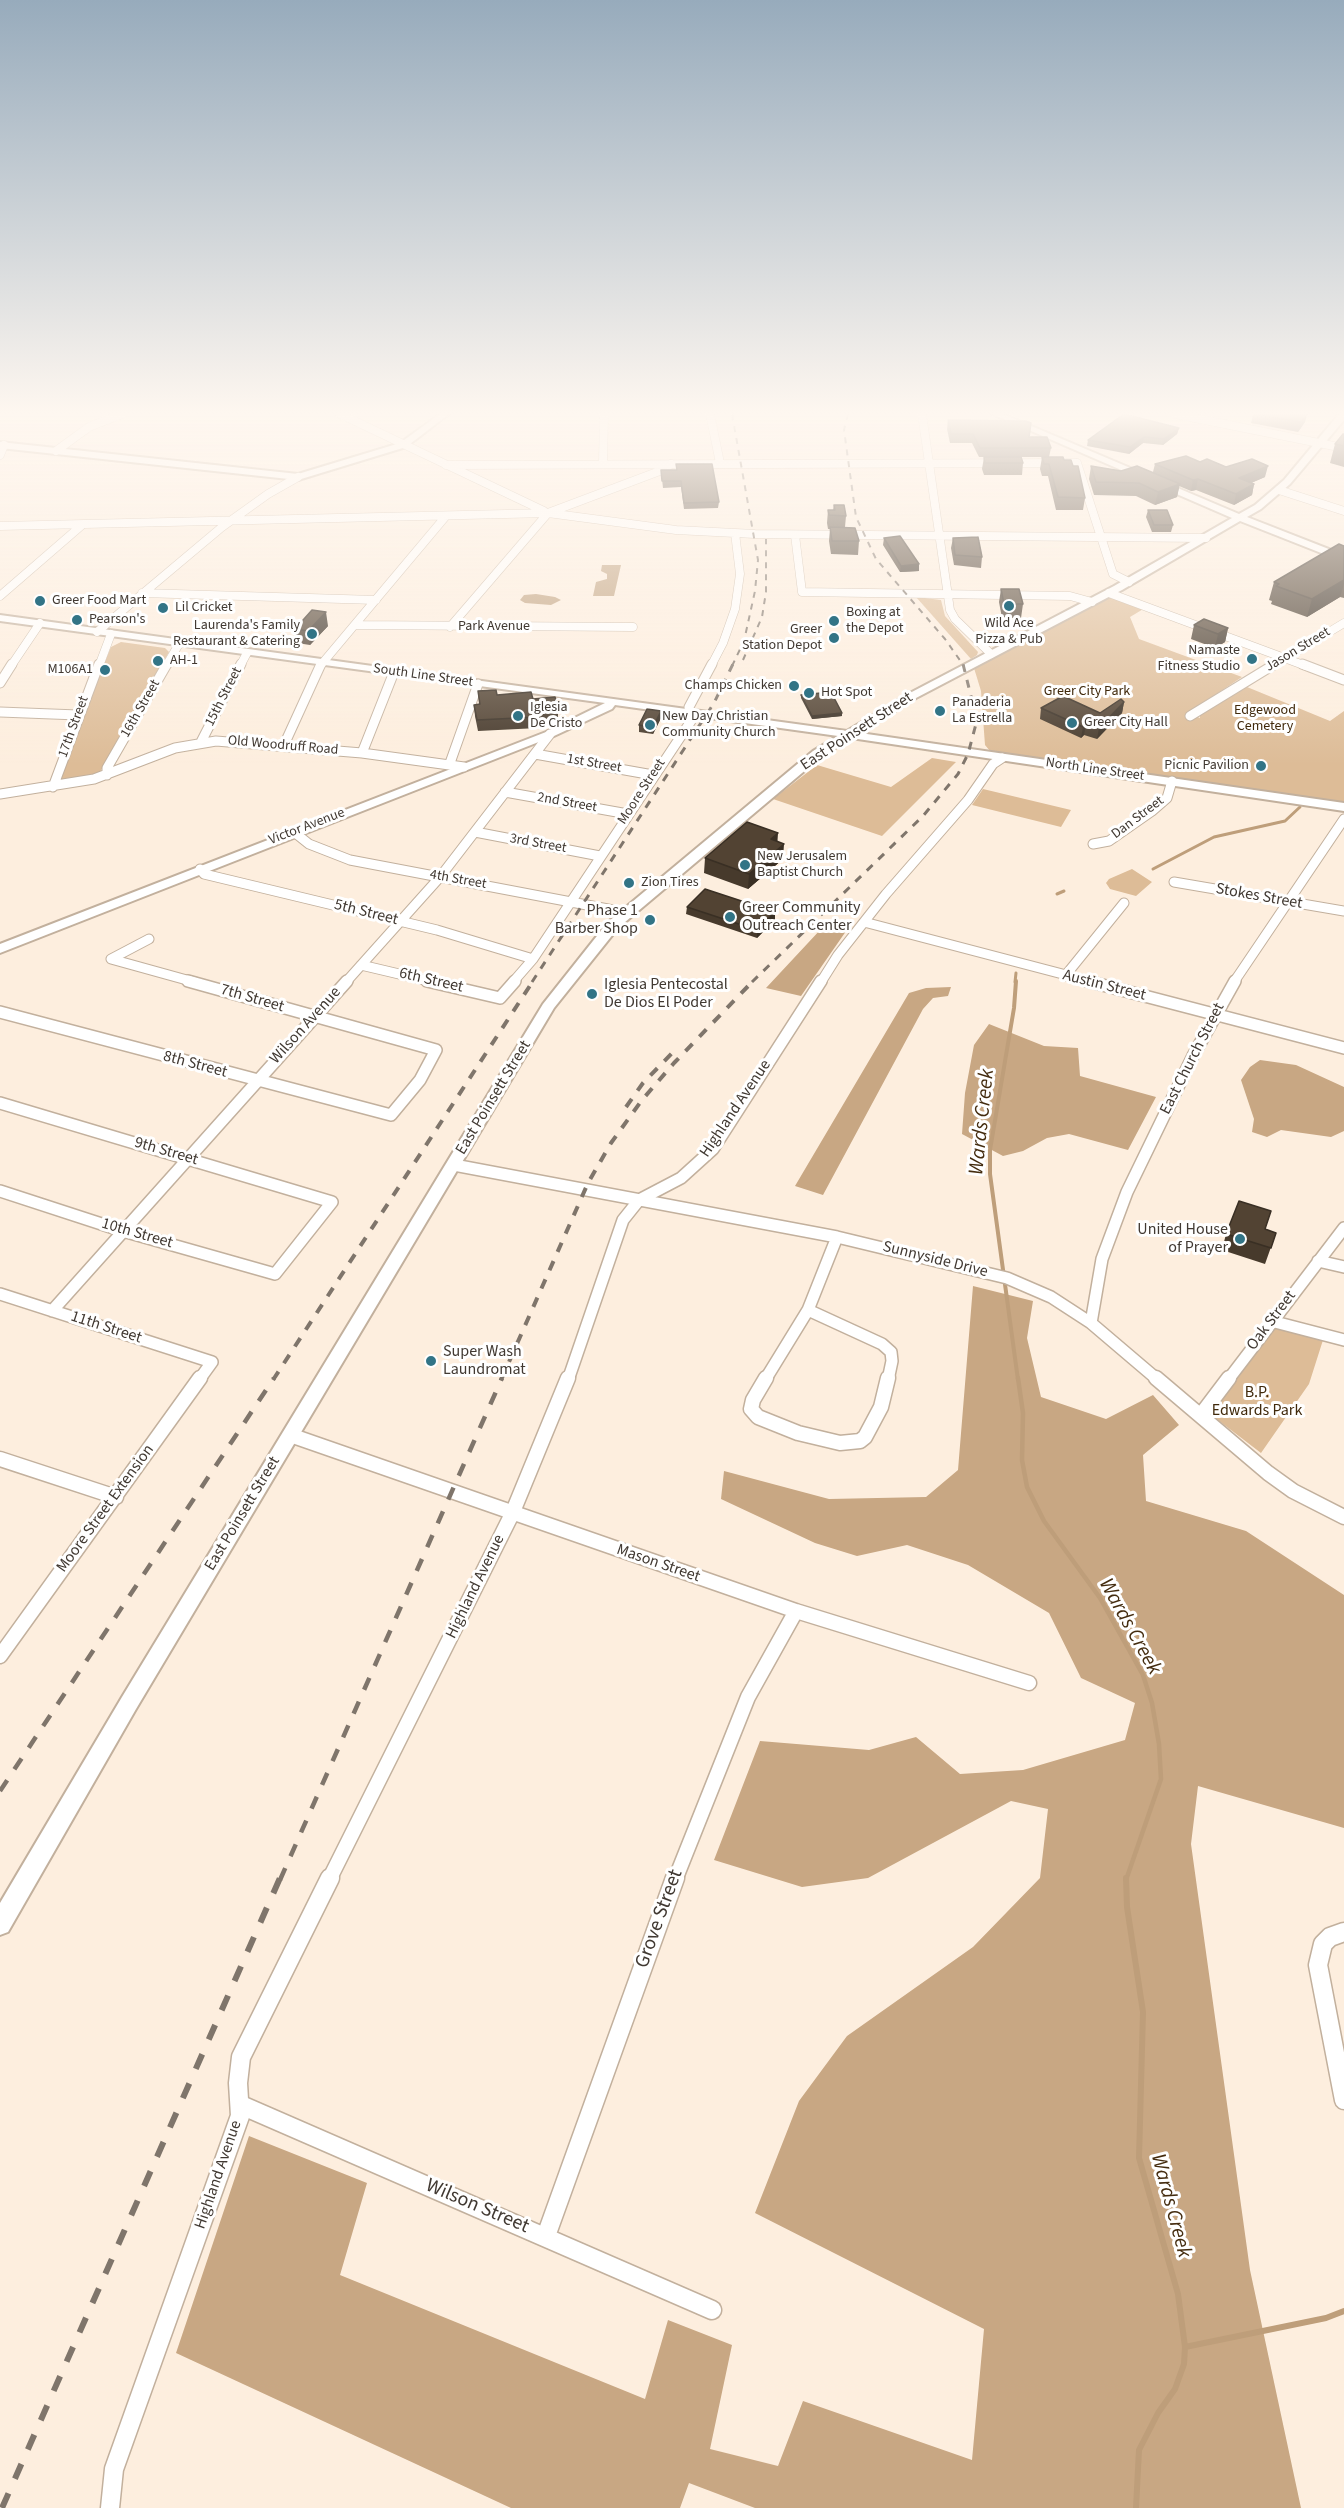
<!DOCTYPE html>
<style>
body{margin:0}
canvas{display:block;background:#fdeede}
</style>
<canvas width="1344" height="2508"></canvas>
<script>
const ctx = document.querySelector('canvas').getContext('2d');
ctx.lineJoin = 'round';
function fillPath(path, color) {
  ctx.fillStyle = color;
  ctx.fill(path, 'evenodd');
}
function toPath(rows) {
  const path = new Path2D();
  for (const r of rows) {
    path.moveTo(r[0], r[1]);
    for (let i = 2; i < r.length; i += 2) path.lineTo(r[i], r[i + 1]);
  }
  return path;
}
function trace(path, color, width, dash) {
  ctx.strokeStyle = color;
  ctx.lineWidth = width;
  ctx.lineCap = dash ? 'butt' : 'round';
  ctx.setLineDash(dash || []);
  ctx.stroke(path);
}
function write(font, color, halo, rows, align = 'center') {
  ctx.font = font + ' "Source Sans 3",sans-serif';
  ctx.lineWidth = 6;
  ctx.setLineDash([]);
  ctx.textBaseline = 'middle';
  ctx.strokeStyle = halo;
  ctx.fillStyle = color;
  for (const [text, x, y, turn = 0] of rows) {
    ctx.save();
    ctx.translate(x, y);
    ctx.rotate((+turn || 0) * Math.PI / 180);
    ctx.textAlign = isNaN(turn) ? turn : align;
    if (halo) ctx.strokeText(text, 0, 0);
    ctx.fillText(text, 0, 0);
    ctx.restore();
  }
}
const green = toPath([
 [916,597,941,600,945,616,978,652,977,655,971,659],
 [1106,598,1115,598,1145,608,1130,617,1139,639,1242,677,1188,713,1200,718,1200,715,1247,687,1330,721,1344,711,1344,803,990,751,985,745,981,691,974,668],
 [121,642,165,648,169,652,100,772,89,777,56,781,111,647],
 [932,758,956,762,882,836,773,799,817,765,891,787],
 [983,789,1071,810,1061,827,972,805],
 [1132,869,1152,882,1136,896,1110,889,1106,883,1109,879],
 [1275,1326,1323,1340,1309,1384,1261,1453,1214,1417,1213,1406]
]);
const forest = toPath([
 [851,924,801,996,766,988,821,929],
 [951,987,948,996,933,998,923,1009,823,1195,795,1186,909,993,926,988],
 [989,1024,1044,1046,1078,1048,1080,1076,1156,1097,1128,1150,1069,1134,1047,1138,1023,1151,1003,1156,962,1134,965,1093,974,1045],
 [1260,1060,1296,1065,1344,1087,1344,1131,1331,1137,1281,1130,1267,1137,1252,1132,1254,1119,1241,1080,1250,1067],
 [973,1286,1033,1301,1027,1338,1041,1397,1106,1419,1153,1395,1179,1425,1143,1455,1146,1501,1246,1531,1344,1595,1344,1828,1198,1786,1191,1844,1250,2270,1301,2508,755,2508,689,2483,680,2508,511,2508,176,2353,249,2136,367,2183,340,2275,645,2399,668,2320,732,2345,710,2449,778,2466,803,2401,972,2460,984,2329,755,2213,799,2101,847,2036,973,1947,1040,1878,1048,1809,1011,1801,868,1878,802,1887,714,1860,760,1741,869,1750,916,1737,960,1774,1023,1770,1125,1740,1135,1703,1081,1678,1049,1613,968,1565,907,1545,857,1556,815,1543,721,1499,724,1471,829,1499,926,1497,958,1470]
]);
const water = toPath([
 [602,565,621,565,614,596,593,596,596,582,607,579,607,574,601,571],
 [536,594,555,597,561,600,551,605,525,603,520,600,524,595]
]);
const streamFar3 = toPath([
 [1153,869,1214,837,1285,821,1300,807],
 [1057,894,1064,891],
 [1015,982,1016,973]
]);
const streamFar2 = toPath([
 [1016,981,1014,1008,990,1150,990,1174,1018,1380]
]);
const streamFar1 = toPath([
 [1018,1378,1023,1413,1022,1460,1027,1487,1044,1521,1100,1598,1143,1675,1152,1703,1159,1744,1161,1779,1126,1880]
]);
const stream = toPath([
 [1126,1878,1127,1907,1143,2012,1139,2158,1178,2294,1185,2347,1184,2364,1175,2389,1158,2413,1139,2450,1136,2508],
 [1185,2347,1326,2318,1344,2311]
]);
const streetFar4 = toPath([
 [340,414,544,511],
 [710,414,720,463],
 [922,414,950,610,955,619,991,654],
 [1175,414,1344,448],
 [56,451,89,427,122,414],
 [0,455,4,445],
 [603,463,604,414],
 [1077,463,1113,574,1129,582],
 [446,465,1077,463],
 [1279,490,1344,511],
 [0,526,548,513,676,530,755,534,1206,538],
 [795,535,802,592,1070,596,1092,602],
 [142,593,376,600],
 [1109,593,1306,666],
 [0,596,82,525],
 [355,625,633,627],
 [450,627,548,513,665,469,671,464],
 [97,632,222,527,268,494,298,477],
 [11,666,40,623],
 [99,666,111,634],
 [166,666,179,644],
 [240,666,247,653],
 [320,666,446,516],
 [711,666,723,643,735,609,740,574,735,533],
 [1273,666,1344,623]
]);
const streetFar3 = toPath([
 [1302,664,1344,680],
 [0,683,12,664],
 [0,712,78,715],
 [1190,716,1275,664],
 [201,742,241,664],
 [284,745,321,664],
 [362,753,394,672],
 [535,754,653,775],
 [450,763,478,684],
 [107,775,107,768,167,664],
 [53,787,99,664],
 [505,792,628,814],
 [0,794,94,779,175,748,216,741,362,753,464,767],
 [294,832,309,844,350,860,629,913],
 [475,832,600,856],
 [1093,844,1109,841,1152,811,1167,798,1172,781],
 [200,869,204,874,437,930,533,959],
 [1174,882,1344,911],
 [864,922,1093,982],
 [149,939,111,959,194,982],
 [361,965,433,982],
 [1065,976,1124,903],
 [346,982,440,877,550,734],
 [513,982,533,959,691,721,689,707,712,664],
 [821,982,838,955,886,894,968,800,993,764,1002,758],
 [1234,982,1344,819]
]);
const streetFar2 = toPath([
 [427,981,500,998,515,981],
 [1087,981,1344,1048],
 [0,1012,391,1115,420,1080,436,1050,188,981],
 [0,1103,332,1202,275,1274,123,1231,0,1191],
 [454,1165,837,1237,1007,1278,1051,1297,1091,1323,1158,1380],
 [1318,1261,1344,1267],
 [0,1294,212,1362,199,1380],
 [808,1310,837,1237],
 [52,1311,347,981],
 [1271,1321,1344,1340],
 [1091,1323,1102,1259,1127,1192,1193,1056,1235,981],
 [568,1380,623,1220,639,1200,681,1178,713,1149,821,981],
 [765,1380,808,1310,882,1344,891,1352,892,1361,888,1380],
 [1228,1380,1344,1228]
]);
const streetFar1 = toPath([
 [766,1378,753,1400,751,1409,758,1417,798,1433,840,1443,860,1441,865,1437,881,1407,888,1378],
 [1156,1378,1268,1473,1293,1491,1344,1517],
 [1201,1415,1229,1378],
 [290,1435,796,1611,1029,1683],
 [0,1459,116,1497],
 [0,1656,200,1378],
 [329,1880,512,1514,568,1378],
 [675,1880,748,1697,796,1611]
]);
const street = toPath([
 [1344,1932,1330,1937,1323,1944,1318,1965,1344,2100],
 [241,2105,712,2310],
 [546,2236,675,1878],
 [110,2508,114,2469,240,2116,238,2083,241,2057,330,1878]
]);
const secondary = toPath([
 [440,414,449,414,406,447,298,480,0,448,0,442,298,474,400,443,440,414],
 [992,414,1003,414,1239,514,1255,505,1284,480,1339,414,1344,414,1344,420,1290,484,1261,509,1247,517,1344,555,1344,562,1240,521,1122,590,916,698,860,733,1344,803,1344,811,851,738,821,757,618,928,554,1008,136,1709,8,1932,0,1935,0,1903,122,1697,543,1004,608,922,813,751,838,736,615,705,612,709,554,736,0,953,0,944,546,732,605,703,0,621,0,615,847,731,908,694,1114,586,1232,518,992,414]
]);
const railFar4 = toPath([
 [848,414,844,430,856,517,876,559,945,639,964,666],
 [743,660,762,617,766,592,766,539],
 [732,666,744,641,755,591,758,560,732,414]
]);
const railFar3 = toPath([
 [532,982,714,703,733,664],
 [752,982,923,816,958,774,968,754,977,720,963,664]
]);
const railFar2 = toPath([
 [626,1107,643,1083,677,1048],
 [273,1380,533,981],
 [501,1380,588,1183,611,1143,642,1100,674,1063,753,981]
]);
const railFar1 = toPath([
 [0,1791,274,1378],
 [280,1880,502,1378]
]);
const rail = toPath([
 [2,2508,280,1878]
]);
const wall = toPath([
 [1253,414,1307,414,1305,422,1298,432,1251,423],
 [948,420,1029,437,1051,448,1049,457,1064,460,1073,466,1085,498,1083,510,1056,510,1048,476,1042,476,1040,469,1042,457,1021,457,1023,463,1022,475,984,475,982,469,984,457,979,457,972,443,950,443,947,429],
 [1179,428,1177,434,1163,445,1143,443,1129,454,1087,446,1088,440],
 [1344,434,1344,467,1330,463,1335,444],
 [1200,462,1265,477,1251,483,1254,484,1252,495,1234,505,1196,490,1191,491,1179,486,1177,497,1155,505,1136,496,1094,495,1089,479,1091,466,1121,471,1153,472,1155,464],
 [676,464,719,502,718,508,684,509,681,487,663,488,661,470,676,470],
 [834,505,846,516,845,527,859,541,858,555,831,554,829,541,830,529,828,529,827,523,828,510,833,510],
 [1148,510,1173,525,1171,532,1152,532,1146,517],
 [884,538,919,571,900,572,883,545],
 [953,538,982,557,981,568,954,565,951,548],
 [1344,546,1344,598,1340,597,1307,617,1271,604,1272,601,1269,600,1274,582],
 [1001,589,1023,604,1021,618,1002,618,999,602],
 [1194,625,1228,628,1225,642,1215,648,1191,639],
 [328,626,310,645,297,643,295,629],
 [478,691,497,695,533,699,558,707,558,718,538,720,538,728,478,731,475,716,474,705,479,704],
 [801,695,842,713,842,716,812,719,801,698],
 [1124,702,1122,713,1097,739,1084,735,1081,738,1040,719,1041,708,1100,713],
 [661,718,653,734,639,732,639,725],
 [778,841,783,859,748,889,704,873,705,858],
 [687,907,775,920,757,938,686,914],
 [1265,1230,1276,1233,1265,1264,1222,1250,1226,1234]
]);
const shadedWall = toPath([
 [1307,414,1305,422,1298,432,1301,422],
 [1179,428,1177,434,1163,445,1164,439],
 [1144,437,1143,443,1129,454,1130,447],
 [1268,466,1265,477,1237,489,1239,478],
 [1198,479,1196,490,1191,491,1193,480],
 [1180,484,1177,497,1155,505,1158,492],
 [1254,484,1252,495,1234,505,1236,494],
 [919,564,919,571,900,572,901,566],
 [1344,580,1344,584,1340,597,1307,617,1312,599],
 [326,612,328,626,310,645,308,631],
 [1228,628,1225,642,1215,648,1218,634],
 [1124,702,1122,713,1097,739,1099,728],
 [661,711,661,718,653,734,653,727],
 [842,713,842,716,812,719,812,716],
 [1086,724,1084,735,1081,738,1083,727],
 [778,833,777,848,771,839],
 [784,844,783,859,748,889,749,874],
 [775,912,775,920,757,938,757,930]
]);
const building = toPath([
 [1124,414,1179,428,1164,439,1144,437,1130,447,1088,440,1124,414],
 [1253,414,1307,414,1301,422,1253,414],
 [948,420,1026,421,1031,423,1029,437,1047,437,1051,448,980,448,973,434,951,434,948,420],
 [1343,434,1344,434,1344,446,1335,444,1343,434],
 [1186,456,1200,462,1207,459,1226,467,1252,459,1268,466,1239,478,1254,484,1236,494,1198,479,1193,480,1155,464,1186,456],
 [984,457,1021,457,1023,463,985,463,984,457],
 [1042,457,1063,457,1064,460,1071,460,1073,466,1078,466,1085,498,1058,497,1049,464,1044,464,1042,457],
 [676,464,712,464,719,502,684,503,681,481,662,481,661,470,677,470,676,464],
 [1091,466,1121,471,1137,466,1180,484,1158,492,1139,483,1096,482,1091,466],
 [834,505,844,505,846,516,829,515,828,510,835,510,834,505],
 [1148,510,1167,510,1173,525,1154,525,1148,510],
 [830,527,855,528,859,541,832,541,830,527],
 [900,536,919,564,901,566,884,538,900,536],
 [978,537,982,557,955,555,953,538,978,537],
 [1339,544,1344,546,1344,580,1312,599,1276,586,1279,584,1274,582,1339,544],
 [1001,589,1019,589,1023,604,1004,604,1001,589],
 [312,610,326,612,308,631,295,629,312,610],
 [1204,619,1228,628,1218,634,1194,625,1204,619],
 [496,690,497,695,531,692,533,699,555,697,558,707,536,709,538,717,477,720,474,705,480,704,478,691,496,690],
 [831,692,842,713,812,716,801,695,831,692],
 [1063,696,1100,713,1121,699,1124,702,1099,728,1086,724,1083,727,1041,708,1063,696],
 [647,709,661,711,653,727,639,725,647,709],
 [747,822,778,833,771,839,784,844,749,874,705,858,747,822],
 [705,889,775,912,757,930,687,907,705,889],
 [1239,1201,1271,1211,1265,1229,1276,1233,1271,1248,1226,1234,1239,1201]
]);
const markers = [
 [40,601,6,"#327486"],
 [1009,606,6,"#327486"],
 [163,608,6,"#327486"],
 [77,620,6,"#327486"],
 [834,621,6,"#327486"],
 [312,634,6,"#327486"],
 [834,638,6,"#327486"],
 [1252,659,6,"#327486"],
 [158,661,6,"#327486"],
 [105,670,6,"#327486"],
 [794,686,6,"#327486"],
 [809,693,6,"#327486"],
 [940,711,6,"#327486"],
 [518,716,6,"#327486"],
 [1072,723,6,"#327486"],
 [650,725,6,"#327486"],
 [1261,766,6,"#327486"],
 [745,865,6,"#327486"],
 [629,883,6,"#327486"],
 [730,917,6,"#327486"],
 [650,920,6,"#327486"],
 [592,994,6,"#327486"],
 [1240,1239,6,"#327486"],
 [431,1361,6,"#327486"]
];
const farPoinames = [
 ["Greer Food Mart",52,601],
 ["Lil Cricket",175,608],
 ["Boxing at",846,613],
 ["the Depot",846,629],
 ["Pearson's",89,620],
 ["Wild Ace",1009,624,"center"],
 ["Pizza & Pub",1009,640,"center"],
 ["Laurenda's Family",300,626,"right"],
 ["Restaurant & Catering",300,642,"right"],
 ["Greer",822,630,"right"],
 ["Station Depot",822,646,"right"],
 ["Namaste",1240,651,"right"],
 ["Fitness Studio",1240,667,"right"],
 ["AH-1",170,661],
 ["M106A1",93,670,"right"],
 ["Champs Chicken",782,686,"right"],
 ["Hot Spot",821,693],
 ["Panaderia",952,703],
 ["La Estrella",952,719],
 ["Iglesia",530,708],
 ["De Cristo",530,724],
 ["New Day Christian",662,717],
 ["Community Church",662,733],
 ["Greer City Hall",1084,723],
 ["Picnic Pavilion",1249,766,"right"],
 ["New Jerusalem",757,857],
 ["Baptist Church",757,873],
 ["Zion Tires",641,883]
];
const farStreetnames = [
 ["Park Avenue",494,627],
 ["Jason Street",1298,650,-31],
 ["South Line Street",423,676,8],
 ["15th Street",224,697,-63],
 ["16th Street",141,709,-60],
 ["17th Street",74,727,-70],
 ["Old Woodruff Road",283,746,5],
 ["1st Street",594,764,10],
 ["North Line Street",1095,770,8],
 ["Moore Street",642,792,-57],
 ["2nd Street",567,803,10],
 ["Dan Street",1138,818,-37],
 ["Victor Avenue",307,827,-21],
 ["3rd Street",538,844,10],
 ["4th Street",458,880,10]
];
const farParknames = [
 ["Greer City Park",1087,692],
 ["Edgewood",1265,711],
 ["Cemetery",1265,727]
];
const streetNames = [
 ["East Poinsett Street",857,732,-33],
 ["Stokes Street",1259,897,10],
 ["5th Street",366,913,14],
 ["6th Street",431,981,13],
 ["Austin Street",1104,986,14],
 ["7th Street",252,999,16],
 ["Wilson Avenue",306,1026,-48],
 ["East Church Street",1193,1059,-63],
 ["8th Street",195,1065,15],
 ["East Poinsett Street",494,1098,-59],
 ["Highland Avenue",736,1109,-56],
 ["9th Street",166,1152,16],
 ["10th Street",137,1234,16],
 ["Sunnyside Drive",935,1260,14],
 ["Oak Street",1272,1321,-53],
 ["11th Street",106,1328,18],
 ["Moore Street Extension",106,1509,-54],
 ["East Poinsett Street",243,1514,-59],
 ["Mason Street",658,1564,19],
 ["Highland Avenue",476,1587,-64],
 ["Highland Avenue",219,2175,-71]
];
const poiNames = [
 ["Greer Community",742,908],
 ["Outreach Center",742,926],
 ["Phase 1",638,911,"right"],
 ["Barber Shop",638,929,"right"],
 ["Iglesia Pentecostal",604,985],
 ["De Dios El Poder",604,1003],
 ["United House",1228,1230,"right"],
 ["of Prayer",1228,1248,"right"],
 ["Super Wash",443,1352],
 ["Laundromat",443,1370]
];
const parkNames = [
 ["B.P.",1257,1393],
 ["Edwards Park",1257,1411]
];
const nearStreetnames = [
 ["Grove Street",660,1919,-70],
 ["Wilson Street",477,2207,23]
];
const nearWaternames = [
 ["Wards Creek",983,1122,-84],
 ["Wards Creek",1129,1627,61],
 ["Wards Creek",1170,2206,75]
];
fillPath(green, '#ddbc97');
fillPath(forest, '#c8a783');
fillPath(water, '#be9e7a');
trace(streamFar3, '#be9e7a', 3);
trace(streamFar2, '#be9e7a', 4);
trace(streamFar1, '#be9e7a', 4.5);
trace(stream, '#be9e7a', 6);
trace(streetFar4, '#c2b09d', 9);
trace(streetFar3, '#c2b09d', 11);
trace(streetFar2, '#c2b09d', 14);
trace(streetFar1, '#c2b09d', 17);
trace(street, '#c2b09d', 21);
trace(secondary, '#c2b09d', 4);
trace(streetFar4, '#fff', 8);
trace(streetFar3, '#fff', 9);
trace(streetFar2, '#fff', 11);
trace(streetFar1, '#fff', 14);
trace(street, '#fff', 18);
fillPath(secondary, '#fff');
trace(railFar4, '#7f756b', 2, [6, 6]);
trace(railFar3, '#7f756b', 3, [8, 8]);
trace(railFar2, '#7f756b', 4, [10, 10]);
trace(railFar1, '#7f756b', 4.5, [13, 13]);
trace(rail, '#7f756b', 6, [16, 16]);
fillPath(wall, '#473a2c');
fillPath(shadedWall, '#392f24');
fillPath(building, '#524333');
trace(building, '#392f24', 1.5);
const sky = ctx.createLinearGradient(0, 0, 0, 765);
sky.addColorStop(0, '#97abbc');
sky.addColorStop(0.54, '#fef7f0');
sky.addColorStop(1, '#fef7f000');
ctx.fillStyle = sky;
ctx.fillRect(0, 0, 1344, 765);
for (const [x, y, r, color] of markers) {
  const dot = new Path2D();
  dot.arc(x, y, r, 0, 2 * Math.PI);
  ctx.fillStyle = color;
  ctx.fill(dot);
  trace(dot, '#fff', 2);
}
write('14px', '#413932', '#fff', farPoinames, 'left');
write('14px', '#413932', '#fff', farStreetnames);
write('14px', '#40290b', '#fff', farParknames);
write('16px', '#413932', '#fff', streetNames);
write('16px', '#413932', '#fff', poiNames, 'left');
write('16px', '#40290b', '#fff', parkNames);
write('20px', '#413932', '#fff', nearStreetnames);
write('italic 21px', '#442c0f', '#fff', nearWaternames);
</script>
